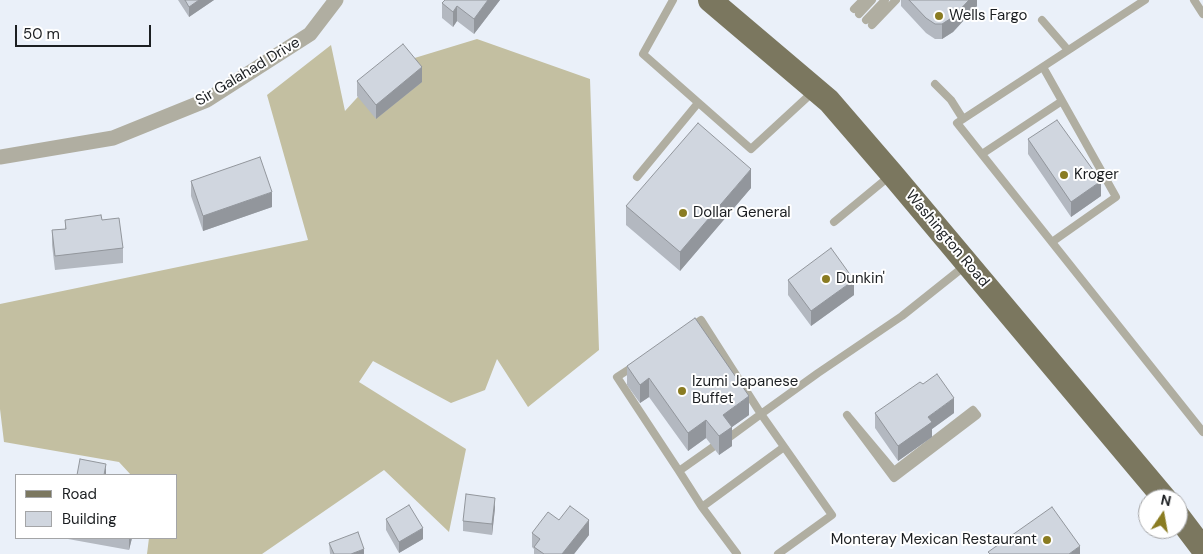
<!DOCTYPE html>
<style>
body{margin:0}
#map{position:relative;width:1203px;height:554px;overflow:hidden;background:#eaf0f9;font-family:"DM Sans",sans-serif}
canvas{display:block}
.legend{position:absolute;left:15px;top:474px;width:162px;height:65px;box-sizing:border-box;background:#fff;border:1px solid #a4a5a7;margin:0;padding:6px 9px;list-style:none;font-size:15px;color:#1c1f22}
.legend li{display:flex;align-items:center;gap:10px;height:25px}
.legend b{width:25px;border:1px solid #a4a5a7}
.north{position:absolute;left:1138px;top:489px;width:50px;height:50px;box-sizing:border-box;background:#fff;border:1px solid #a4a5a7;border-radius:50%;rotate:12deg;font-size:14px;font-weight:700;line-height:20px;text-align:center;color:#1c1f22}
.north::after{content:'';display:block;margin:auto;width:18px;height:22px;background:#8a7c22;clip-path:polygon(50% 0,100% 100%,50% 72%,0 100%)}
.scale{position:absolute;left:15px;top:25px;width:136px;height:22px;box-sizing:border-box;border:2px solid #1c1f22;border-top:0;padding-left:6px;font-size:15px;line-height:18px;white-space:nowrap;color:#1c1f22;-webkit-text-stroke:4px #fff;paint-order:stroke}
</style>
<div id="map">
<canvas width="1203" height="554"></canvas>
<ul class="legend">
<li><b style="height:6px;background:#7b775f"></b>Road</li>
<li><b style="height:14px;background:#d0d6df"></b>Building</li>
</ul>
<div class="north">N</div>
<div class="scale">50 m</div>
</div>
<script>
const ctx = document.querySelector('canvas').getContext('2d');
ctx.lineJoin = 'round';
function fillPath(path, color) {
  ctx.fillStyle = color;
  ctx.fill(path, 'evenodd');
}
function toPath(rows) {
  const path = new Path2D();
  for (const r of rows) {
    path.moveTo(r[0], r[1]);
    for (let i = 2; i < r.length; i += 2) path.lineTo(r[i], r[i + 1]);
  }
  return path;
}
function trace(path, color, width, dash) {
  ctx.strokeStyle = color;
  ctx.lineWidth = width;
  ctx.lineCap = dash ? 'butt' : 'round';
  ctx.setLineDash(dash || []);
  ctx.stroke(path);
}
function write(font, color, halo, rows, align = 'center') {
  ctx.font = font + ' "DM Sans",sans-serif';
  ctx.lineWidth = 4;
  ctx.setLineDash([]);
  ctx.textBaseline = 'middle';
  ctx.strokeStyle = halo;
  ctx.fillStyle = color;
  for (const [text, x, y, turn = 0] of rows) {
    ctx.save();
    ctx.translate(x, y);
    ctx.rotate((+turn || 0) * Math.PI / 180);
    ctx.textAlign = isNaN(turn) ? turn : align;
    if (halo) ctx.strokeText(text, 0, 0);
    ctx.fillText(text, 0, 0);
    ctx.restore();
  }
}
const forest = toPath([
 [477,39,590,79,599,350,528,407,497,359,485,390,451,403,373,361,359,382,466,449,449,532,384,470,262,554,147,554,149,538,176,538,176,475,131,475,119,462,4,442,0,409,0,304,308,240,267,95,331,45,345,111,385,67]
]);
const service = toPath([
 [673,0,643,54,751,149,814,91],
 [1145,0,957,123,1203,432],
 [1194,0,1203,14],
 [854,9,863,0],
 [859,14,872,0],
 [866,20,885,0],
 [1042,20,1068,50],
 [872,25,896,0],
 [1043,67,1116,197,1052,242],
 [935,84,951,100,963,119],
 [982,154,1062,101],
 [637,177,698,103],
 [834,222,891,175],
 [689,328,701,320,761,414,727,439],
 [634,366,617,377,679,471],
 [973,410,977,415,894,478,847,415,894,471,973,410],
 [702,507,679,471,713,447],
 [737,554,702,507,784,447],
 [778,554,832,515,761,414,818,373,902,316,966,265]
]);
const minor = toPath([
 [0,157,113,138,207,100,310,34,336,0]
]);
const primary = toPath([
 [710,0,829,101,892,174,1165,499],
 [1178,516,1203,549]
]);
const wall = toPath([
 [178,0,214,0,189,17],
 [500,0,474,34,457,21,453,27,442,18,442,3],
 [901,0,977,0,977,6,953,32,942,39,935,39,926,33,901,6],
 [357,81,422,82,376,119,357,96],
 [1028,139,1101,196,1071,217,1028,154],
 [191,181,272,207,203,231,191,196],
 [751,188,680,271,626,225,626,206],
 [65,220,102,220,123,248,123,263,55,270,52,245,52,230,65,229],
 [788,280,854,295,811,326,788,295],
 [627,366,749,415,732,427,732,446,719,455,706,438,688,451,649,397,640,403,627,385],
 [875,413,954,413,932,429,932,437,898,461,875,428],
 [495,508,492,535,463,531,463,521],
 [386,519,423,539,399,553,386,530],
 [559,520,589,535,574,554,534,554,534,549,532,547,532,533],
 [68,538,132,538,129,550,68,539],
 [329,543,364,554,330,554]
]);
const shadedWall = toPath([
 [199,0,214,0,189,17,189,7],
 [488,0,500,0,474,34,474,19],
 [969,0,977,0,977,6,953,32,942,39,942,24],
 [457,6,457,21,453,27,453,12],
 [422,67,422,82,376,119,376,105],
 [751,169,751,188,680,271,680,252],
 [1101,181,1101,196,1071,217,1071,202],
 [272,192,272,207,203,231,203,216],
 [854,280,854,295,811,326,811,311],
 [649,378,649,397,640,403,640,385],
 [749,396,749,415,732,427,732,446,719,455,719,436,723,415],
 [954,398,954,413,932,429,932,437,898,461,898,446,928,417],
 [706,420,706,438,688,451,688,433],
 [106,464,106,475,104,475],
 [495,498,495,508,492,535,492,524],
 [589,520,589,535,574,554,562,554],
 [423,528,423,539,399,553,399,542],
 [129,538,132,538,129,550],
 [1080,546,1080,554,1069,554],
 [364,549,364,554,351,554]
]);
const building = toPath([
 [185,0,199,0,189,7,185,0],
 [445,0,488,0,474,19,457,6,453,12,442,3,445,0],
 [909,0,969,0,953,17,942,24,935,24,926,18,909,0],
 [403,44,422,67,376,105,357,81,403,44],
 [1057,120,1101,181,1071,202,1028,139,1057,120],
 [698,123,751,169,680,252,626,206,698,123],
 [260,157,272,192,203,216,191,181,260,157],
 [101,215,102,220,119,218,123,248,55,256,52,230,66,229,65,220,101,215],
 [831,248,854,280,811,311,788,280,831,248],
 [695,318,749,396,723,415,732,427,719,436,706,420,688,433,649,378,640,385,627,366,695,318],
 [937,374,954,398,928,417,932,422,898,446,875,413,920,382,923,384,937,374],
 [80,459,106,464,104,475,77,475,80,459],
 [466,494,495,498,492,524,463,521,466,494],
 [409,505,423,528,399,542,386,519,409,505],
 [570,506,589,520,562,554,544,554,534,547,540,539,532,533,548,512,559,520,570,506],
 [1052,507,1080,546,1069,554,990,554,988,552,1052,507],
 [358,532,364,549,351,554,334,554,329,543,358,532]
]);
const markers = [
 [939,16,5,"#8a7c22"],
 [1064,175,5,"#8a7c22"],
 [683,213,5,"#8a7c22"],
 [826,279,5,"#8a7c22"],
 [682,391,5,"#8a7c22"],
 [1047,540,5,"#8a7c22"]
];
const poiNames = [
 ["Wells Fargo",949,16],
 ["Kroger",1074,175],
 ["Dollar General",693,213],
 ["Dunkin'",836,279],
 ["Izumi Japanese",692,382],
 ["Buffet",692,399],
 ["Monteray Mexican Restaurant",1037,540,"right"]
];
const streetNames = [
 ["Sir Galahad Drive",248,72,-31],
 ["Washington Road",947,239,50]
];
fillPath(forest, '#c3bfa1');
trace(service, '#b0aea1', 8);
trace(minor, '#b0aea1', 15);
trace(primary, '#7b775f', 24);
fillPath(wall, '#b3b8c0');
fillPath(shadedWall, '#92969c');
fillPath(building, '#d0d6df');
trace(building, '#92969c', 1);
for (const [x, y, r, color] of markers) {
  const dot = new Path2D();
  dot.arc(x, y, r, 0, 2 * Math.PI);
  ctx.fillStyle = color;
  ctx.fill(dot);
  trace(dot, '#fff', 2);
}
write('15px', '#1c1f22', '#fff', poiNames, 'left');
write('15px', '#1c1f22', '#fff', streetNames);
</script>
